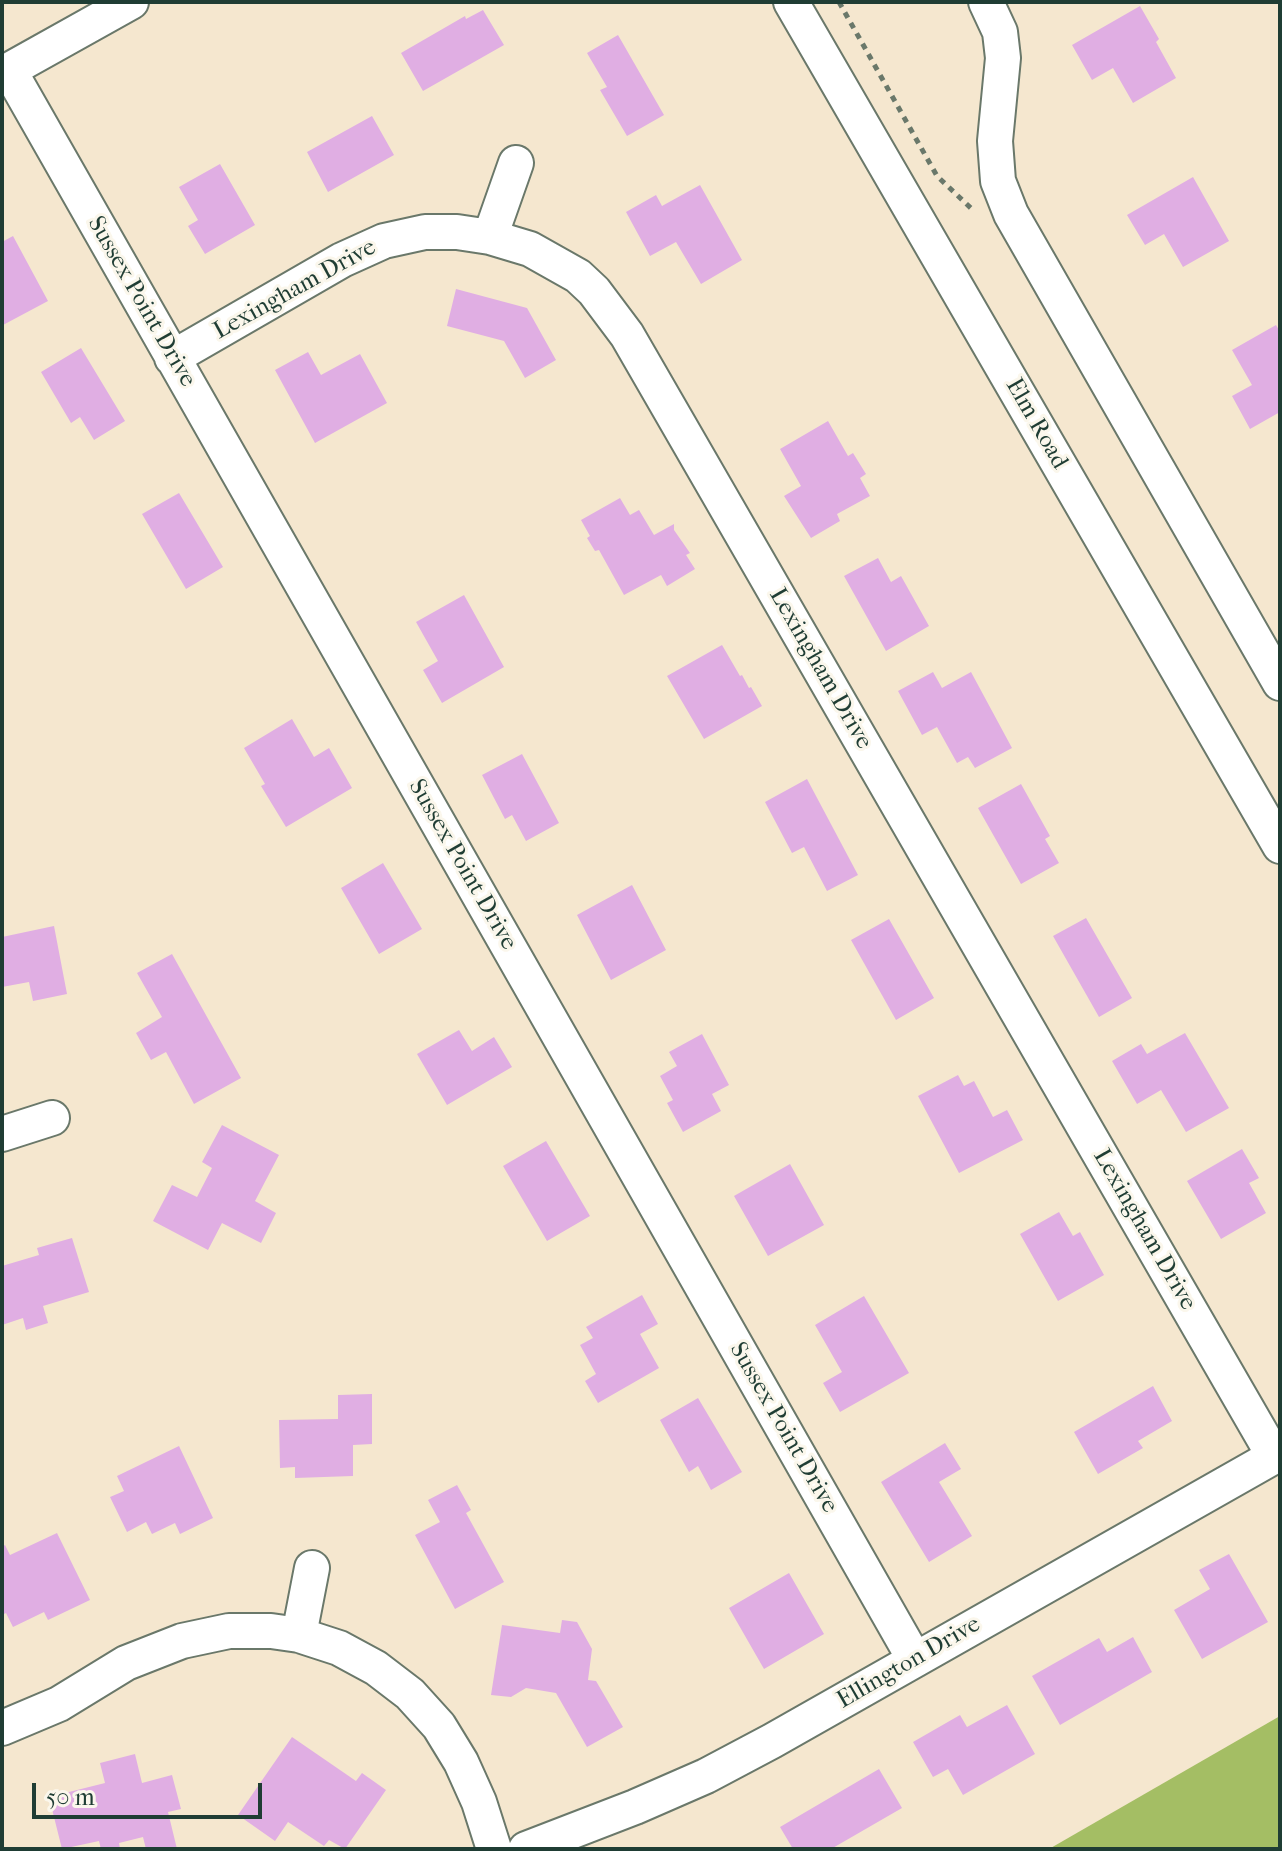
<!DOCTYPE html>
<style>
body{margin:0}
#map{position:relative;width:1282px;height:1851px;overflow:hidden;background:#f5e7cf;font-family:"IM FELL French Canon",serif}
canvas{display:block}
.frame{position:absolute;inset:0;border:4px solid #1f3d34;pointer-events:none}
.scale{position:absolute;left:32px;top:1783px;width:230px;height:36px;box-sizing:border-box;border:4px solid #1f3d34;border-top:0;padding-left:10px;font-size:24px;line-height:28px;white-space:nowrap;color:#1f3d34;-webkit-text-stroke:6px #fbf7ec;paint-order:stroke}
</style>
<div id="map">
<canvas width="1282" height="1851"></canvas>
<div class="frame"></div>
<div class="scale">50 m</div>
</div>
<script>
const ctx = document.querySelector('canvas').getContext('2d');
ctx.lineJoin = 'round';
function fillPath(path, color) {
  ctx.fillStyle = color;
  ctx.fill(path, 'evenodd');
}
function toPath(rows) {
  const path = new Path2D();
  for (const r of rows) {
    path.moveTo(r[0], r[1]);
    for (let i = 2; i < r.length; i += 2) path.lineTo(r[i], r[i + 1]);
  }
  return path;
}
function trace(path, color, width, dash) {
  ctx.strokeStyle = color;
  ctx.lineWidth = width;
  ctx.lineCap = dash ? 'butt' : 'round';
  ctx.setLineDash(dash || []);
  ctx.stroke(path);
}
function write(font, color, halo, rows, align = 'center') {
  ctx.font = font + ' "IM FELL French Canon",serif';
  ctx.lineWidth = 6;
  ctx.setLineDash([]);
  ctx.textBaseline = 'middle';
  ctx.strokeStyle = halo;
  ctx.fillStyle = color;
  for (const [text, x, y, turn = 0] of rows) {
    ctx.save();
    ctx.translate(x, y);
    ctx.rotate((+turn || 0) * Math.PI / 180);
    ctx.textAlign = isNaN(turn) ? turn : align;
    if (halo) ctx.strokeText(text, 0, 0);
    ctx.fillText(text, 0, 0);
    ctx.restore();
  }
}
const green = toPath([
 [1280,1716,1280,1849,1049,1849]
]);
const building = toPath([
 [1140,6,1159,39,1156,42,1176,78,1133,103,1113,68,1092,80,1072,45],
 [483,10,504,45,423,91,401,53,465,16,466,19],
 [618,35,664,115,627,136,600,90,607,87,587,53],
 [372,116,394,155,328,192,307,152],
 [220,164,255,225,205,254,188,226,198,220,179,187],
 [1193,177,1229,241,1183,267,1164,234,1145,245,1127,215],
 [700,185,742,260,701,284,676,242,650,256,626,212,656,195,662,206],
 [13,236,48,301,3,325,2,242],
 [456,289,527,308,556,360,525,378,504,341,447,326],
 [1276,325,1280,332,1280,412,1250,429,1232,396,1252,385,1232,350],
 [81,348,125,421,94,440,80,417,71,423,41,372],
 [308,352,321,375,360,354,387,403,315,443,275,370],
 [828,421,848,456,853,453,866,474,860,478,870,496,837,514,840,521,811,538,784,496,801,486,780,449],
 [179,493,223,567,186,589,142,514],
 [620,498,630,515,639,510,654,535,674,524,674,530,690,553,686,555,695,569,667,586,661,575,624,595,599,550,595,551,587,538,590,536,581,520],
 [878,558,891,582,901,576,929,626,886,651,844,576],
 [464,595,504,667,442,703,423,670,438,661,416,622],
 [722,645,740,676,742,675,749,688,751,687,762,706,704,739,667,676],
 [933,672,942,688,971,672,1012,748,975,768,968,757,957,763,937,727,922,735,898,691],
 [292,719,314,757,329,748,352,788,286,827,261,786,265,784,244,748],
 [522,754,559,823,526,841,512,815,505,819,482,775],
 [807,779,858,875,827,891,804,847,792,853,765,802],
 [1021,784,1050,836,1045,839,1059,863,1021,884,978,808],
 [383,863,422,929,379,954,341,888],
 [632,885,666,950,611,980,577,915],
 [1086,918,1132,998,1099,1017,1053,936],
 [889,919,934,998,896,1020,851,940],
 [54,926,67,994,33,1001,29,982,2,987,2,937],
 [172,954,241,1078,194,1104,166,1052,151,1060,136,1033,162,1017,137,973],
 [459,1030,472,1051,494,1037,512,1067,447,1105,417,1054],
 [1185,1033,1229,1108,1186,1132,1161,1090,1137,1104,1112,1061,1141,1044,1147,1054],
 [702,1034,729,1085,712,1094,721,1111,683,1132,667,1103,673,1100,660,1076,677,1066,669,1052],
 [958,1075,964,1086,974,1081,993,1117,1007,1110,1023,1140,959,1173,918,1096],
 [222,1125,279,1155,255,1201,276,1213,261,1243,222,1223,208,1250,153,1221,172,1185,197,1197,212,1168,202,1162],
 [546,1141,590,1216,547,1241,503,1166],
 [1242,1149,1259,1178,1249,1183,1266,1213,1221,1239,1187,1181],
 [790,1164,824,1225,768,1256,734,1196],
 [1059,1212,1073,1236,1080,1232,1104,1275,1058,1301,1020,1234],
 [72,1238,89,1292,43,1306,48,1323,26,1330,23,1318,2,1325,2,1266,39,1255,37,1248],
 [642,1295,658,1324,640,1334,659,1368,598,1403,585,1381,596,1374,580,1345,593,1338,586,1327],
 [864,1296,909,1373,840,1412,823,1383,842,1372,815,1325],
 [1153,1386,1172,1421,1138,1441,1143,1448,1098,1474,1074,1432],
 [372,1394,372,1444,353,1445,353,1476,295,1478,295,1467,280,1468,279,1420,338,1419,338,1395],
 [698,1398,742,1472,711,1490,698,1466,689,1472,660,1420],
 [945,1443,961,1469,939,1482,972,1536,929,1562,881,1482],
 [179,1446,213,1518,180,1534,175,1523,152,1534,146,1522,127,1532,110,1497,124,1491,117,1476],
 [457,1485,471,1510,466,1513,504,1582,455,1609,415,1535,440,1522,428,1500],
 [57,1533,90,1600,48,1620,44,1612,13,1627,6,1613,2,1615,2,1547,5,1545,10,1555],
 [1229,1554,1268,1622,1202,1659,1174,1610,1210,1589,1199,1570],
 [789,1573,824,1634,764,1669,729,1608],
 [562,1620,577,1622,592,1649,588,1680,596,1681,623,1727,587,1747,556,1693,526,1688,511,1697,491,1695,502,1625,560,1633],
 [1133,1637,1152,1672,1060,1725,1032,1676,1099,1638,1107,1652],
 [1007,1705,1035,1754,963,1795,948,1769,933,1777,913,1742,960,1715,967,1727],
 [292,1737,356,1781,362,1773,386,1790,345,1849,329,1840,324,1846,288,1822,275,1841,238,1815],
 [135,1754,142,1783,172,1775,181,1809,168,1812,177,1849,146,1849,143,1837,119,1843,120,1849,101,1849,99,1841,62,1849,49,1797,105,1783,100,1763],
 [879,1769,902,1808,831,1849,793,1849,780,1827]
]);
const path = toPath([
 [839,2,937,176,974,211]
]);
const minor = toPath([
 [791,2,1280,846],
 [986,2,1000,32,1003,58,995,141,998,181,1011,214,1280,683],
 [9,70,915,1660],
 [2,74,131,2],
 [490,237,516,163],
 [172,358,342,260,384,241,425,232,457,232,490,237,530,249,578,276,594,291,627,335,1274,1456],
 [2,1134,52,1118],
 [299,1635,312,1568],
 [2,1728,59,1704,126,1663,182,1641,229,1631,271,1631,299,1635,339,1648,376,1668,410,1694,439,1726,461,1762,479,1802,494,1849],
 [526,1849,635,1807,706,1776,772,1741,1280,1453]
]);
const streetNames = [
 ["Lexingham Drive",295,290,-29],
 ["Sussex Point Drive",141,302,60],
 ["Elm Road",1036,424,60],
 ["Lexingham Drive",820,669,60],
 ["Sussex Point Drive",462,865,60],
 ["Lexingham Drive",1144,1230,60],
 ["Sussex Point Drive",783,1428,60],
 ["Ellington Drive",909,1663,-30]
];
fillPath(green, '#a4be64');
fillPath(building, '#e0aee3');
trace(minor, '#6a786a', 38);
trace(path, '#6a786a', 5, [6, 6]);
trace(minor, '#fff', 34);
write('24px', '#1f3d34', '#fbf7ec', streetNames);
</script>
